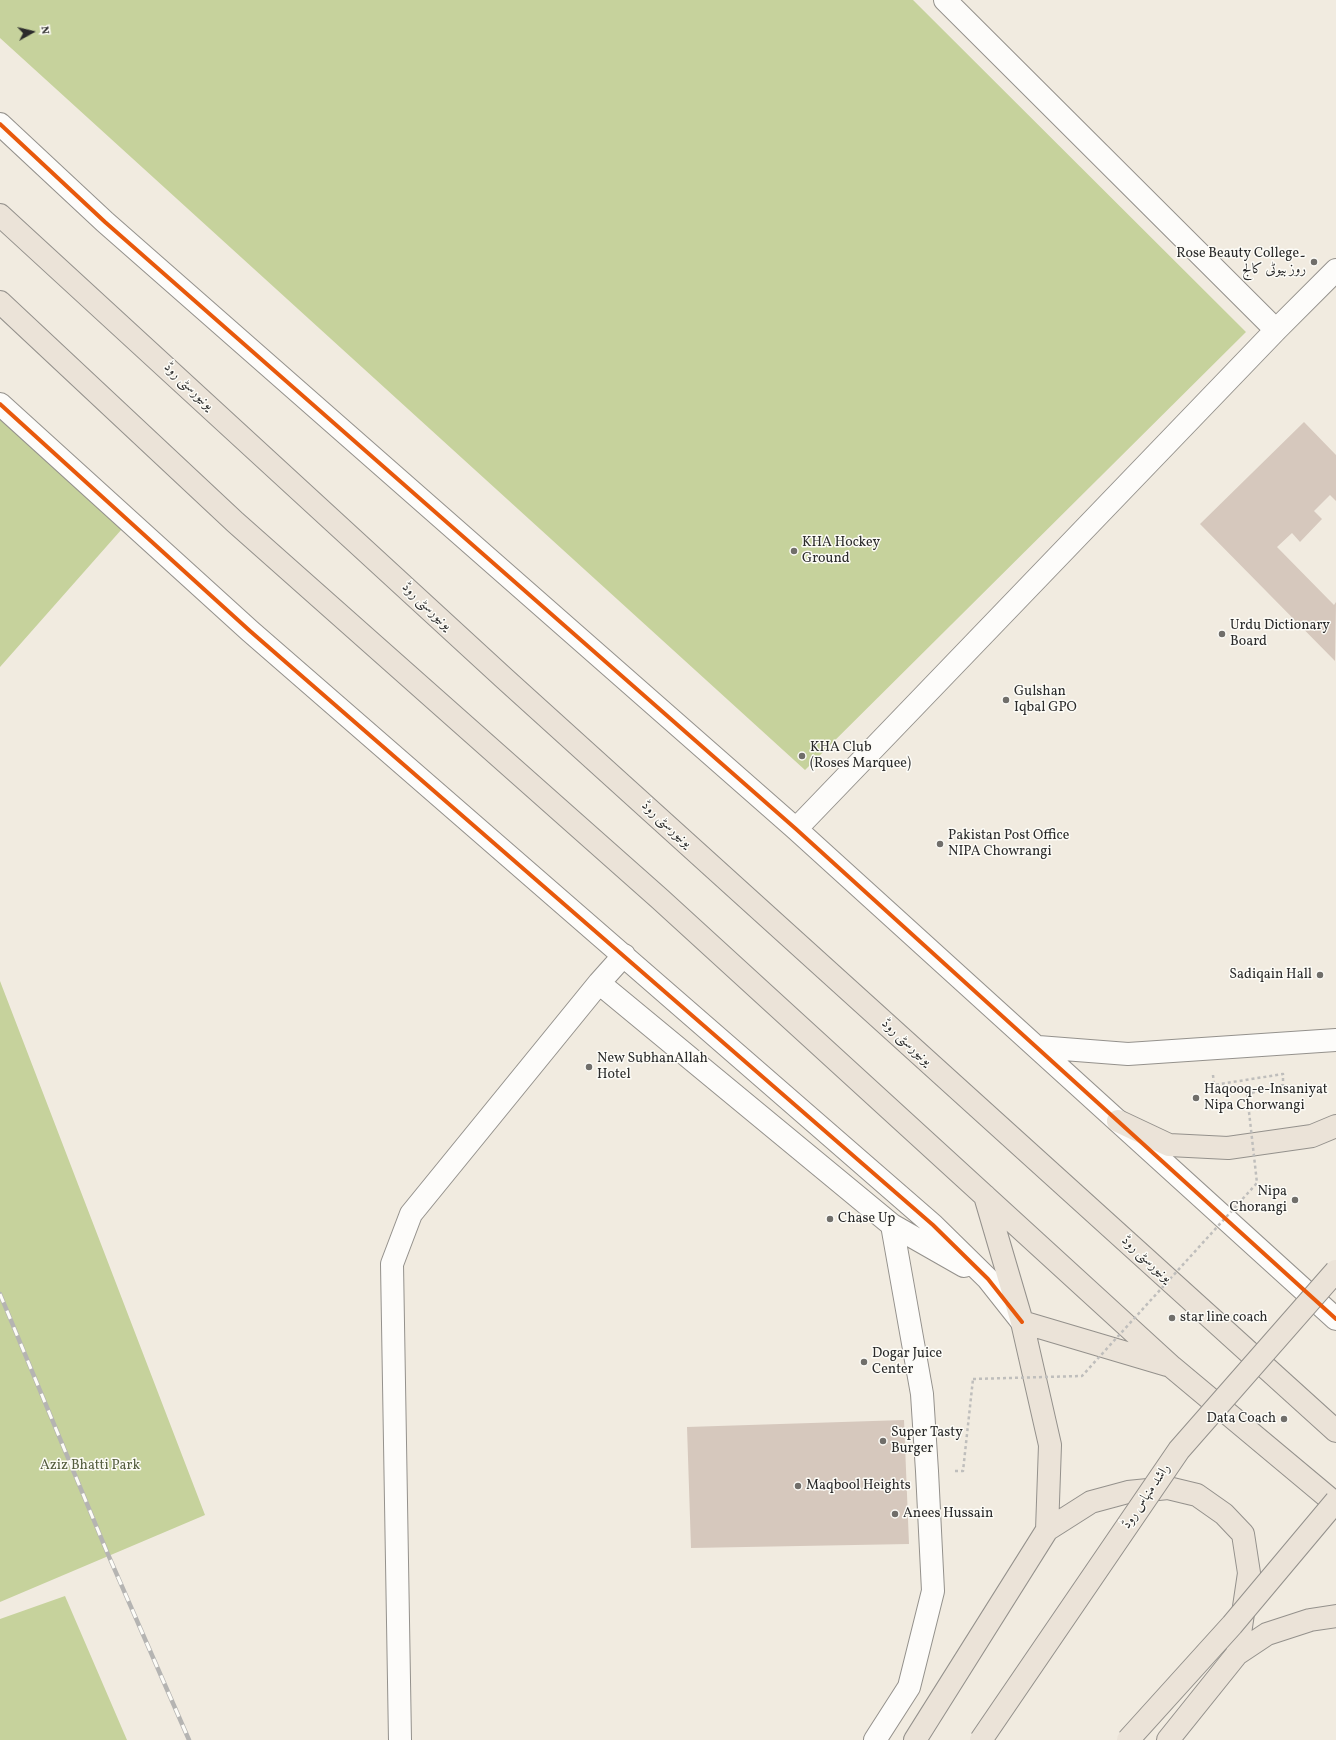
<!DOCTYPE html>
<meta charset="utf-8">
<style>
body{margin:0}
#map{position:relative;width:1336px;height:1740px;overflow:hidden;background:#f1ebe0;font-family:Vollkorn,serif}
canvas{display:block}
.north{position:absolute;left:12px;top:12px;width:40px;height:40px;-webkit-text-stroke:3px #fdfcf7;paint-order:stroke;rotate:82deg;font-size:11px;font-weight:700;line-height:16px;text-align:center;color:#2b2b2b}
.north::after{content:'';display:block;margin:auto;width:14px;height:18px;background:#2b2b2b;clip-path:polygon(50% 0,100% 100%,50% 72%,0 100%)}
</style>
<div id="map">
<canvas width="1336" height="1740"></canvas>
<div class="north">N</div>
</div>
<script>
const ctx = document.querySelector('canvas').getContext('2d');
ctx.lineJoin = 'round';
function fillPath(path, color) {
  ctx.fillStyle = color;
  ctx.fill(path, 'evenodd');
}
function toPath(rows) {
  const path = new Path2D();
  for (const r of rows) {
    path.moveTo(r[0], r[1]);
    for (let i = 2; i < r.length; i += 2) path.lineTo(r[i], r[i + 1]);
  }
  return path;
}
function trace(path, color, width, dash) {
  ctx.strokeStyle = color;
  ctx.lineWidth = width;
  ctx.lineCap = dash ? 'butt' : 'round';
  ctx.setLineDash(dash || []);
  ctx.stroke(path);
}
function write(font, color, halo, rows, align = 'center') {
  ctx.font = font + ' Vollkorn,Amiri,serif';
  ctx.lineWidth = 3;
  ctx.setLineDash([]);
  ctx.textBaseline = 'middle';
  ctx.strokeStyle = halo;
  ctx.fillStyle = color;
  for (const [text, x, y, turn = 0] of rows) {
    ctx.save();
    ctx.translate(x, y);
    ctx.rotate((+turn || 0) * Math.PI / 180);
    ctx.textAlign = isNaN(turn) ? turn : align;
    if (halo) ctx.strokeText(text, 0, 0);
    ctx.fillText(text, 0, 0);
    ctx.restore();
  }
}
const green = toPath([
 [0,0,913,0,1246,332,805,770,0,38],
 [0,403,129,521,0,667],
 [0,981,205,1515,0,1602],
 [65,1596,127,1740,0,1740,0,1619]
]);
const building = toPath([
 [1304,422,1336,455,1336,501,1330,495,1314,511,1322,519,1300,542,1292,533,1277,547,1334,605,1336,602,1335,661,1200,524],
 [904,1420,909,1544,691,1548,687,1427]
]);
const path = toPath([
 [1213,1075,1214,1085,1283,1074,1283,1085,1247,1094],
 [955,1471,963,1471,973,1379]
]);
const minor = toPath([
 [945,0,1276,330],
 [0,124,105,222,796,829,1336,1319],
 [0,404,250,631,933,1225,988,1279,1022,1322],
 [796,829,1276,330,1336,270],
 [599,983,624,955],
 [1038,1047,1128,1054,1336,1040],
 [400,1740,392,1264,411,1214,599,983,892,1225,964,1266],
 [875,1740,909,1687,933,1591,927,1471,922,1394,892,1225]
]);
const major = toPath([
 [0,215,505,679,1336,1431],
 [0,302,235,522,660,899,1172,1367,1336,1504],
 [1118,1121,1169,1145,1228,1148,1312,1136,1336,1126],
 [985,1196,1022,1322,1050,1445,1047,1530],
 [1022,1322,1167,1365],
 [915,1740,1047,1530,1091,1502,1128,1492,1168,1488,1197,1495,1224,1514,1243,1534,1249,1573,1237,1654],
 [1168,1740,1237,1654,1267,1634,1310,1620,1336,1616]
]);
const rail = toPath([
 [0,1294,107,1552,189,1740]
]);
const pathBridge = toPath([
 [973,1379,1082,1376,1257,1183,1247,1094]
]);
const majorBridge = toPath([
 [981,1740,1179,1450,1336,1271],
 [1128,1740,1232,1625,1336,1501]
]);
const cycleway = toPath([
 [0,124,105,222,796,829,1336,1319],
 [0,404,250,631,933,1225,988,1279,1022,1322]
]);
const markers = [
 [1314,262,4,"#706e6a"],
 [794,551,4,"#706e6a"],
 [1222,634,4,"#706e6a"],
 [1006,700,4,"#706e6a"],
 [802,756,4,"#706e6a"],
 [940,844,4,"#706e6a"],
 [1320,975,4,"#706e6a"],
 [589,1067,4,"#706e6a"],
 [1196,1098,4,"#706e6a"],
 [1295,1200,4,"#706e6a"],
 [830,1219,4,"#706e6a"],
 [1172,1318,4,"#706e6a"],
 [864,1362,4,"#706e6a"],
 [1284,1419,4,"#706e6a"],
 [883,1441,4,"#706e6a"],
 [798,1486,4,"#706e6a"],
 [895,1514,4,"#706e6a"]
];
const poiNames = [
 ["Rose Beauty College۔",1306,254,"right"],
 ["روز بیوٹی کالج",1306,270,"right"],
 ["KHA Hockey",802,543],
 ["Ground",802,559],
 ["Urdu Dictionary",1230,626],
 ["Board",1230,642],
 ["Gulshan",1014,692],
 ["Iqbal GPO",1014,708],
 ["KHA Club",810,748],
 ["(Roses Marquee)",810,764],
 ["Pakistan Post Office",948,836],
 ["NIPA Chowrangi",948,852],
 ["Sadiqain Hall",1312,975,"right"],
 ["New SubhanAllah",597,1059],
 ["Hotel",597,1075],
 ["Haqooq-e-Insaniyat",1204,1090],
 ["Nipa Chorwangi",1204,1106],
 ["Nipa",1287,1192,"right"],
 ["Chorangi",1287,1208,"right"],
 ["Chase Up",838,1219],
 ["star line coach",1180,1318],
 ["Dogar Juice",872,1354],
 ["Center",872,1370],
 ["Data Coach",1276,1419,"right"],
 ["Super Tasty",891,1433],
 ["Burger",891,1449],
 ["Maqbool Heights",806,1486],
 ["Anees Hussain",903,1514]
];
const streetNames = [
 ["یونیورسٹی روڈ",188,387,43],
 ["یونیورسٹی روڈ",426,607,43],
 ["یونیورسٹی روڈ",666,825,42],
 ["یونیورسٹی روڈ",906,1043,42],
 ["یونیورسٹی روڈ",1146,1260,42],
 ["راشد منہاس روڈ",1147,1497,-56]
];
const parkNames = [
 ["Aziz Bhatti Park",90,1466]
];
fillPath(green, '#c6d29c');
fillPath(building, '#d6c8bd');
trace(minor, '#94918c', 24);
trace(major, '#94918c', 24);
trace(path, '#bfbebc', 2.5, [3, 3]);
trace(minor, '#fdfcfa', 22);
trace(major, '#ebe3d8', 22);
trace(rail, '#b5b4b2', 4.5);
trace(rail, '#fdfcf7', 3, [9]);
trace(majorBridge, '#94918c', 24, []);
trace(pathBridge, '#bfbebc', 2.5, [3, 3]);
trace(majorBridge, '#ebe3d8', 22);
trace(cycleway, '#e8590c', 4);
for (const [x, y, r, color] of markers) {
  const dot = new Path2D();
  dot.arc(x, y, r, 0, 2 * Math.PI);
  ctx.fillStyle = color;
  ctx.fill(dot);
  trace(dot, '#fdfcf7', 1.5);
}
write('14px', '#2b2b2b', '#fdfcf7', poiNames, 'left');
write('14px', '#2b2b2b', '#fdfcf7', streetNames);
write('14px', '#555e3f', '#fdfcf7', parkNames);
</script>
